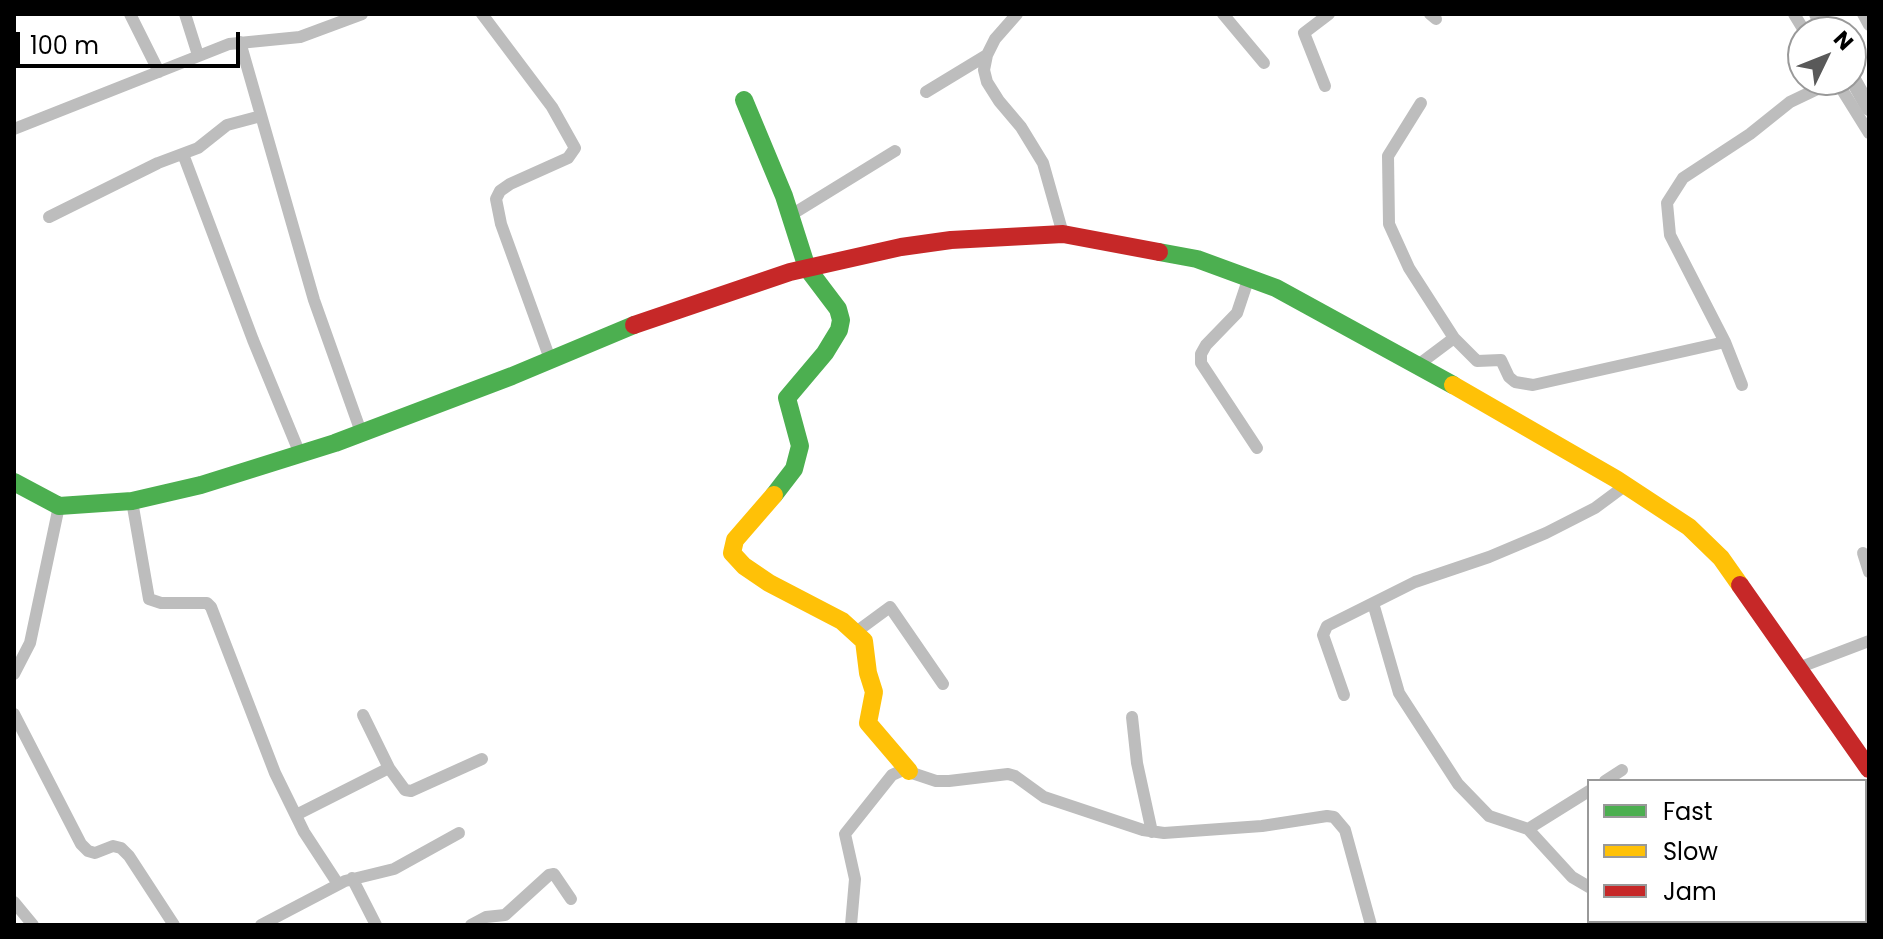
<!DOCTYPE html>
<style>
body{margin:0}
#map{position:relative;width:1883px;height:939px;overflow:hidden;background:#fff;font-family:Poppins,sans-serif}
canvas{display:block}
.frame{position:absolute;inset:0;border:16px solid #000;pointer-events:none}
.legend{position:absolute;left:1587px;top:779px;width:280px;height:144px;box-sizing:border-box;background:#fff;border:2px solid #999;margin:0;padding:10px 14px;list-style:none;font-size:24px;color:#000}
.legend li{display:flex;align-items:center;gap:16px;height:40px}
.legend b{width:40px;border:2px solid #999}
.north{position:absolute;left:1787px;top:16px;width:80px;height:80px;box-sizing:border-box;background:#fff;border:2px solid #999;border-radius:50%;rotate:47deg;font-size:22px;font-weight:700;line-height:32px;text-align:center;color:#000}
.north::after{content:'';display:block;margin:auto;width:28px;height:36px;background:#595959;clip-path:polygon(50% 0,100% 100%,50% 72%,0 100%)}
.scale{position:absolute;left:16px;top:32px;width:224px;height:36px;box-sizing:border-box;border:4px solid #000;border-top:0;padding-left:10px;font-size:24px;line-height:28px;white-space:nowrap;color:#000;-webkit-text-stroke:6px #fff;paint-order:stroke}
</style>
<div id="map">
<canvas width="1883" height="939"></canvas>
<div class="frame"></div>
<ul class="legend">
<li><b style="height:10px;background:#4caf50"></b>Fast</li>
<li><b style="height:10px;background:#ffc107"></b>Slow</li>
<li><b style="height:10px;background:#c62828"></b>Jam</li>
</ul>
<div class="north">N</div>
<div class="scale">100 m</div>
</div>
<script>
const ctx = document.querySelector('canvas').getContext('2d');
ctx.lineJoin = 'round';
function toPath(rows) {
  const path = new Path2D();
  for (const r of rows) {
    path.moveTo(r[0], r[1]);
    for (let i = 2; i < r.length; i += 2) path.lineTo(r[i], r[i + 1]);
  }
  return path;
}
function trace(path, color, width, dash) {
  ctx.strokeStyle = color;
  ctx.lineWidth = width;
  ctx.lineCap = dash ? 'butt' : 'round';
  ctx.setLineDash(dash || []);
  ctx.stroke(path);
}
const canal = toPath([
 [1817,14,1827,32],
 [1851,76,1869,108]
]);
const street = toPath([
 [130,14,159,72],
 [185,14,198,55],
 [482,14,552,107,575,148,568,158,510,184,500,191,496,199,501,224,550,359],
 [1017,14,995,39,987,55,984,70,987,82,999,101,1021,127,1043,163,1063,234],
 [1223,14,1264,63],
 [1430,14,1436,19],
 [1794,14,1805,32],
 [1863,14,1869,25],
 [240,42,314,300,361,432],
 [1836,80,1869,133],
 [1325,86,1304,33,1329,14],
 [926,92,987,55],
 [1421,103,1388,156,1389,224,1409,268,1454,338],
 [14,129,229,44,300,37,362,14],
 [183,154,253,340,300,454],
 [791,215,895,151],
 [49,217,158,163,198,148,227,125,261,116],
 [1249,277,1237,313,1206,345,1201,354,1201,363,1257,448],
 [1725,342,1670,235,1667,203,1683,178,1750,134,1790,102,1836,80],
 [1418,365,1454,338,1477,361,1501,360,1509,377,1515,382,1533,385,1725,342,1742,385],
 [132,501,149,599,161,603,207,603,211,607,275,773,304,832,338,884],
 [1863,553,1869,572],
 [1373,603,1399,693,1458,784,1489,816,1528,829,1572,877,1589,887],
 [856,632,890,607,943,684],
 [1798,668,1869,641],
 [14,674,30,643,59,506],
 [1344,695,1323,635,1327,626,1415,582,1489,557,1546,533,1595,508,1626,485],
 [14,714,81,844,88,851,95,853,113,846,121,848,129,856,174,925],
 [363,715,389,768],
 [1132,717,1137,763,1152,832],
 [1605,781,1622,770],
 [296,815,389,768,405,790,411,791,482,759],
 [1528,829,1589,791],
 [352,878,376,925],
 [1865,882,1869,880],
 [14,902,33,925],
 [1617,921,1619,925],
 [261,925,345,881,394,869,459,833],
 [471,925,486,917,505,915,549,875,554,874,571,899],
 [851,925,855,879,845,834,892,775,903,770,936,781,949,781,1008,774,1015,776,1044,797,1143,830,1164,833,1262,826,1327,816,1334,817,1345,830,1371,925],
 [1770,925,1779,921]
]);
const fast = toPath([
 [744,100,784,196,807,268,838,309,841,320,839,330,825,353,787,398,800,446,794,469,774,495],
 [1159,252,1197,259,1276,288,1453,385],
 [14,482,59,506,132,501,201,485,335,443,512,376,634,325]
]);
const slow = toPath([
 [1453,385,1616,479,1689,527,1721,558,1740,585],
 [774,495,735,540,732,553,744,566,769,583,842,621,864,641,868,673,874,692,868,723,909,771]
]);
const jam = toPath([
 [634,325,790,272,901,247,951,240,1063,234,1159,252],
 [1740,585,1869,769]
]);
trace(canal, '#bababa', 16);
trace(street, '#bdbdbd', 12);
trace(fast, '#4caf50', 18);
trace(slow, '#ffc107', 18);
trace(jam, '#c62828', 18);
</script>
